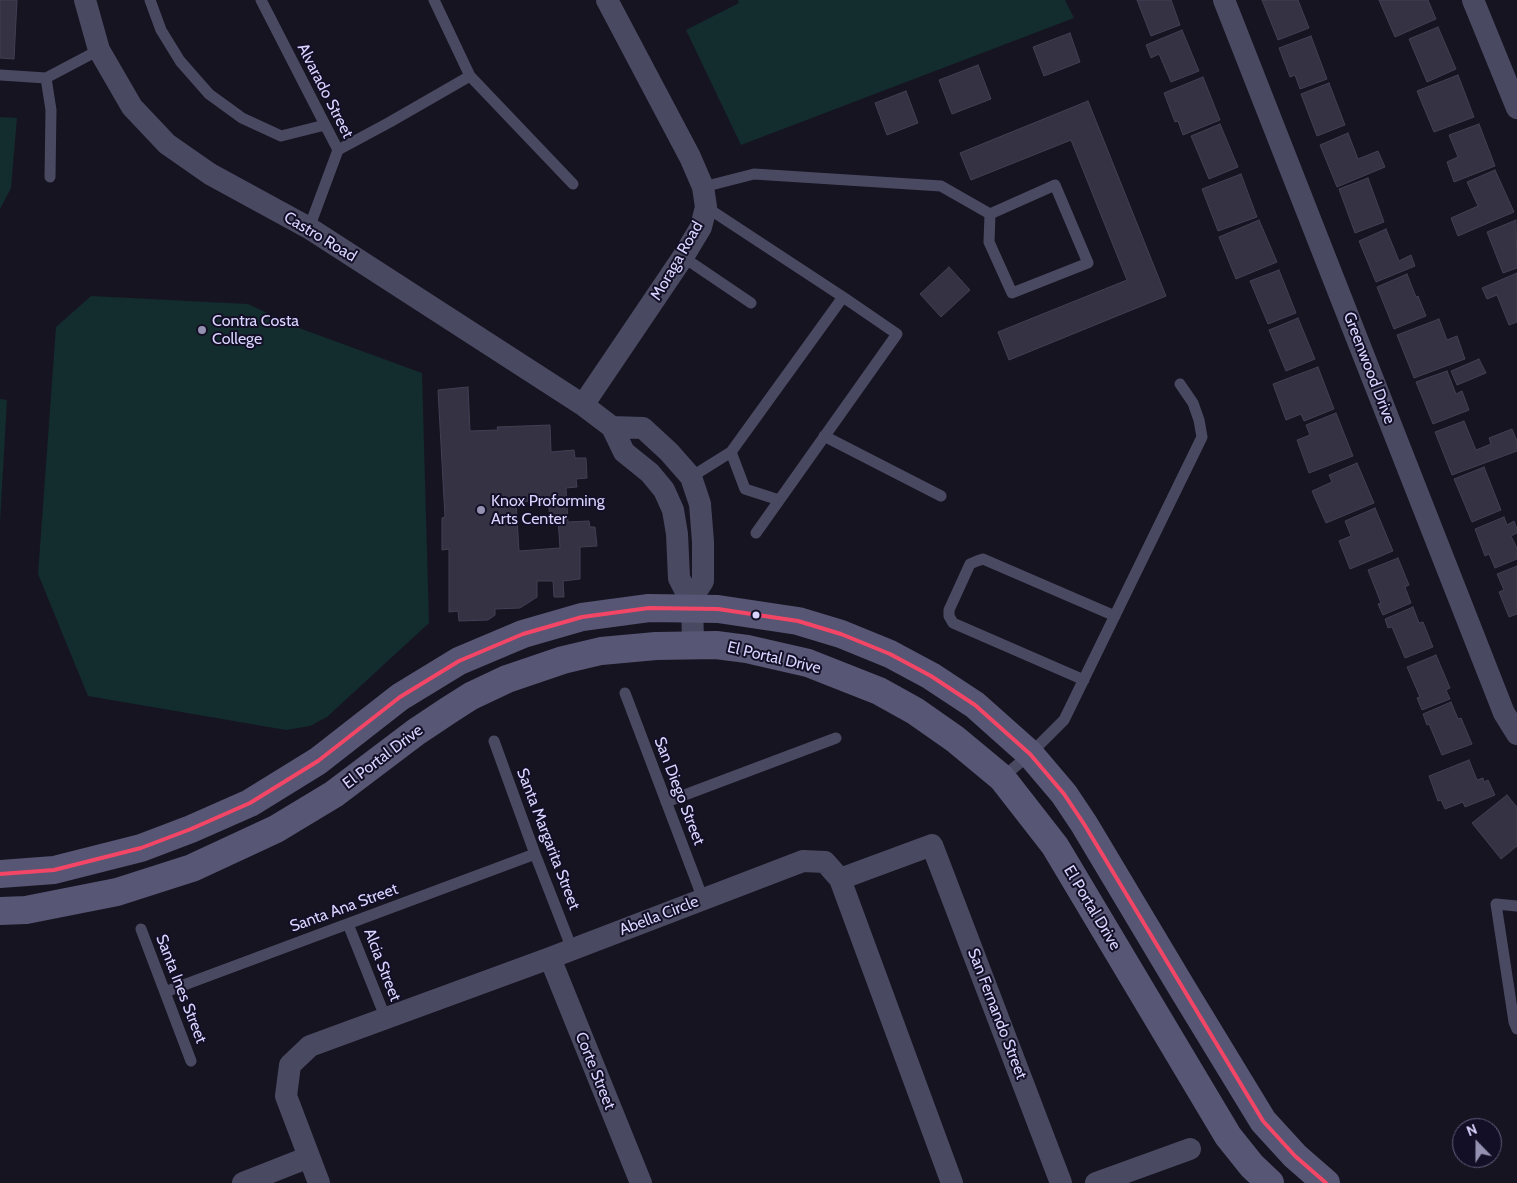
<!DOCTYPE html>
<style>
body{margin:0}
#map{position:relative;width:1517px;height:1183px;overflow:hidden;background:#161421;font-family:Cabin,sans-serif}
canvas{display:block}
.north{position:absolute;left:1452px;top:1118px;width:50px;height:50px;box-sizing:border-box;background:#130f26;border:1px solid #625e7d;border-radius:50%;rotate:338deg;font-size:14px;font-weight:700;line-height:20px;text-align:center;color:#d9d4ff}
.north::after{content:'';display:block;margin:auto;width:18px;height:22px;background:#9591b1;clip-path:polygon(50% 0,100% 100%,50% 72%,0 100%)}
</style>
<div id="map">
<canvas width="1517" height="1183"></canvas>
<div class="north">N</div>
</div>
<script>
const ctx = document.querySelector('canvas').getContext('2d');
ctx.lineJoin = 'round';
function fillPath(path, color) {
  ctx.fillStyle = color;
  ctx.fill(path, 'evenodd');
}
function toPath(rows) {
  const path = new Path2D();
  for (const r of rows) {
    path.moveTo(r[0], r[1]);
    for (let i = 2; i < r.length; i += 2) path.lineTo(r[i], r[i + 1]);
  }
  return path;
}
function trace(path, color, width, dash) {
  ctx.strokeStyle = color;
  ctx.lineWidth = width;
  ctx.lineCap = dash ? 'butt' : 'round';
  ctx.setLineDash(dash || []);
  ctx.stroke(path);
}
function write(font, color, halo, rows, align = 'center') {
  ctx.font = font + ' Cabin,sans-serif';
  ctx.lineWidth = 4;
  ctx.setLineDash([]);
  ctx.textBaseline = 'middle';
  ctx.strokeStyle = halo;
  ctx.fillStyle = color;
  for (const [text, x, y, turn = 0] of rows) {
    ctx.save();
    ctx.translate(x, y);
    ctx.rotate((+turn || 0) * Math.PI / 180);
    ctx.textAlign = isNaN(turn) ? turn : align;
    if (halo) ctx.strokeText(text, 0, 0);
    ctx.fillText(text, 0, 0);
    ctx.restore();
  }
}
const green = toPath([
 [738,0,1065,0,1074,18,741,145,686,30,739,3],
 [0,117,17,118,11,188,0,209],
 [91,296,248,304,299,328,422,373,429,623,327,717,310,726,286,730,88,696,38,574,56,327],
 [0,399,7,400,0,523]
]);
const building = toPath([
 [0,0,17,0,14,59,0,58,0,0],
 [1137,0,1171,0,1180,25,1151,36,1137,0],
 [1262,0,1298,0,1309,28,1278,40,1262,0],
 [1379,0,1428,0,1436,19,1395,37,1379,0],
 [1438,27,1456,69,1427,82,1409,39,1438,27],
 [1182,30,1199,71,1171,82,1159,54,1151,58,1146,45,1182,30],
 [1070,33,1080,62,1044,76,1033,47,1070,33],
 [1311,36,1327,79,1300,89,1295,75,1290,77,1279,48,1311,36],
 [978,65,991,99,952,114,939,80,978,65],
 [1458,75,1474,117,1434,132,1417,91,1458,75],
 [1203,77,1220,120,1183,135,1178,121,1175,122,1164,93,1203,77],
 [1329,83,1345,125,1317,136,1301,94,1329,83],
 [906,91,918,123,887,135,875,103,906,91],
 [1088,101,1166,296,1009,360,998,332,1127,280,1071,140,971,180,960,153,1088,101],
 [1220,124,1238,167,1209,179,1191,136,1220,124],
 [1479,124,1495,166,1454,182,1447,162,1458,157,1449,135,1479,124],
 [1348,133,1358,159,1378,151,1385,167,1337,187,1320,145,1348,133],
 [1495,170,1514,212,1458,236,1451,218,1478,206,1467,182,1495,170],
 [1241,174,1257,217,1218,231,1202,189,1241,174],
 [1368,178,1384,222,1355,233,1339,189,1368,178],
 [1259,220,1277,262,1236,279,1219,237,1259,220],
 [1516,220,1517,268,1503,273,1487,232,1516,220],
 [1386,229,1399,261,1411,255,1415,266,1376,282,1359,241,1386,229],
 [949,267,970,290,941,317,920,294,949,267],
 [1279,270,1296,313,1268,324,1250,281,1279,270],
 [1517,273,1517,322,1509,325,1497,295,1487,299,1482,288,1517,273],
 [1407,274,1416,297,1418,296,1426,316,1394,329,1377,287,1407,274],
 [1298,318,1315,359,1286,371,1269,330,1298,318],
 [1439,319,1447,340,1457,336,1465,359,1414,378,1397,335,1439,319],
 [1479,359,1486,373,1457,385,1451,371,1479,359],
 [1318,367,1334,409,1304,421,1301,414,1286,420,1273,384,1318,367],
 [1447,371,1456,394,1462,391,1469,410,1433,424,1416,382,1447,371],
 [468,387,470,431,498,430,497,427,550,425,551,452,574,450,575,458,586,458,587,478,576,479,577,487,566,488,568,522,589,521,590,527,595,527,597,546,580,547,580,579,563,581,564,597,554,597,553,581,537,581,537,597,520,608,495,609,495,615,488,620,459,621,458,611,449,612,449,549,442,550,442,518,445,517,438,390,468,387],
 [548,500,550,518,558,518,560,548,519,551,516,502,548,500],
 [1336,413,1353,456,1309,473,1297,440,1310,435,1306,425,1336,413],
 [1464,421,1476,450,1491,444,1489,438,1512,429,1517,441,1517,451,1452,475,1435,432,1464,421],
 [1357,463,1374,503,1326,523,1312,491,1332,482,1329,475,1357,463],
 [1484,467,1501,510,1472,522,1454,479,1484,467],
 [1375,508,1393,551,1350,569,1339,541,1351,536,1345,521,1375,508],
 [1504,517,1507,525,1514,521,1517,529,1517,533,1511,536,1517,548,1517,559,1495,568,1489,554,1485,556,1475,529,1504,517],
 [1398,558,1409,585,1405,587,1411,603,1383,615,1378,604,1381,603,1368,570,1398,558],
 [1517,566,1517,614,1509,617,1499,592,1504,590,1497,574,1517,566],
 [1413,607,1419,623,1423,622,1433,647,1405,658,1392,627,1388,628,1385,619,1413,607],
 [1436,655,1450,688,1446,690,1450,699,1422,710,1417,698,1420,697,1407,667,1436,655],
 [1451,702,1458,719,1461,718,1472,744,1442,755,1429,724,1427,725,1423,714,1451,702],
 [1469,760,1477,780,1483,778,1484,782,1488,780,1495,795,1465,807,1463,802,1445,809,1441,800,1438,801,1429,776,1469,760],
 [1507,795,1517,807,1517,846,1501,859,1472,823,1507,795]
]);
const lane = toPath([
 [150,0,161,30,180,61,209,94,242,118,281,136,325,125],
 [261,0,338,150,309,228],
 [434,0,470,76,573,184],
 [0,75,46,78,99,50],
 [46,78,51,110,50,177],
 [338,150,390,122,470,76],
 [703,187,754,174,941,186,990,214,1055,185,1088,263,1012,293,989,242,990,214],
 [706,207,843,297],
 [683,257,751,303],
 [824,436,941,496],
 [731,452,745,489,779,500],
 [691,477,731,452,843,297,897,334,756,533],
 [1084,680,953,623,949,616,949,610,970,564,977,561,983,559,1115,616],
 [625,693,703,899],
 [494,741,535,854,572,949],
 [1002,778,1030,754,1064,720,1202,437,1199,420,1193,403,1180,384],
 [666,802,836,738],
 [1517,906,1496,904,1514,1022,1517,1029],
 [348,924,386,1019],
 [141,929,191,1061],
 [165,992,535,854]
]);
const street = toPath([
 [85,0,99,50,132,107,167,144,210,174,309,228,583,405,612,427,624,452,650,473,664,490,673,510,677,534,679,578,684,588,692,598],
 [1224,0,1504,713,1517,734],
 [1473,0,1517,108],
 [583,405,683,257,701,227,706,207,703,187,690,157,607,0],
 [612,427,643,428,669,452,691,477,700,504,703,542,703,581,692,598,693,645],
 [840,879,932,845,1061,1183],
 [550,958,641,1183],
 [243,1183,309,1157],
 [319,1183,286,1096,290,1065,310,1046,550,958,803,861,825,862,840,879,952,1183],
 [1096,1183,1190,1149]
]);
const secondary = toPath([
 [0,874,54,870,141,848,191,829,250,803,318,761,400,697,459,661,523,634,582,617,649,608,718,609,798,621,841,634,890,654,931,676,975,705,1030,754,1064,794,1084,824,1182,988,1263,1121,1295,1156,1326,1183],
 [0,911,26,910,117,892,192,868,276,829,334,794,416,732,449,710,471,696,507,679,563,660,601,651,656,646,716,645,747,649,808,663,879,691,915,711,955,739,1002,778,1055,846,1228,1136,1252,1166,1270,1183]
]);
const bus1 = toPath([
 [0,874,54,870,141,848,191,829,250,803,318,761,400,697,459,661,523,634,582,617,649,608,718,609,798,621,841,634,890,654,931,676,975,705,1030,754,1064,794,1084,824,1263,1121,1295,1156,1326,1183]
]);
const markers = [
 [202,330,5,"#9591b1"],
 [481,510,5,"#9591b1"],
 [756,615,4.5,"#d9d4ff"]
];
const streetNames = [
 ["Alvarado Street",325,91,63],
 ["Castro Road",320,237,31],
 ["Moraga Road",677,261,-60],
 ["Greenwood Drive",1369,368,69],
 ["El Portal Drive",774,658,13],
 ["El Portal Drive",383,757,-37],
 ["San Diego Street",679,791,69],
 ["Santa Margarita Street",548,839,69],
 ["Santa Ana Street",344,908,-20],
 ["El Portal Drive",1092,908,59],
 ["Abella Circle",659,916,-21],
 ["Alcia Street",382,965,69],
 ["Santa Ines Street",181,989,69],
 ["San Fernando Street",997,1014,69],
 ["Corte Street",595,1071,68]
];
const poiNames = [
 ["Contra Costa",212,321],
 ["College",212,339],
 ["Knox Proforming",491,501],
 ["Arts Center",491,519]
];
fillPath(green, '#132c2d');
fillPath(building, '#343243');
trace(building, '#433f54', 1);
trace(lane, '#4a4962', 11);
trace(street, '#4a4962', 22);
trace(secondary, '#575674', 28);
trace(bus1, '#f34667', 4);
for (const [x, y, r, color] of markers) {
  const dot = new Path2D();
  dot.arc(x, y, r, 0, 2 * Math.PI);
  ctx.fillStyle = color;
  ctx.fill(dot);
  trace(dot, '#130f26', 2);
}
write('16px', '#d9d4ff', '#130f26', streetNames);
write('16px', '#d9d4ff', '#130f26', poiNames, 'left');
</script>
